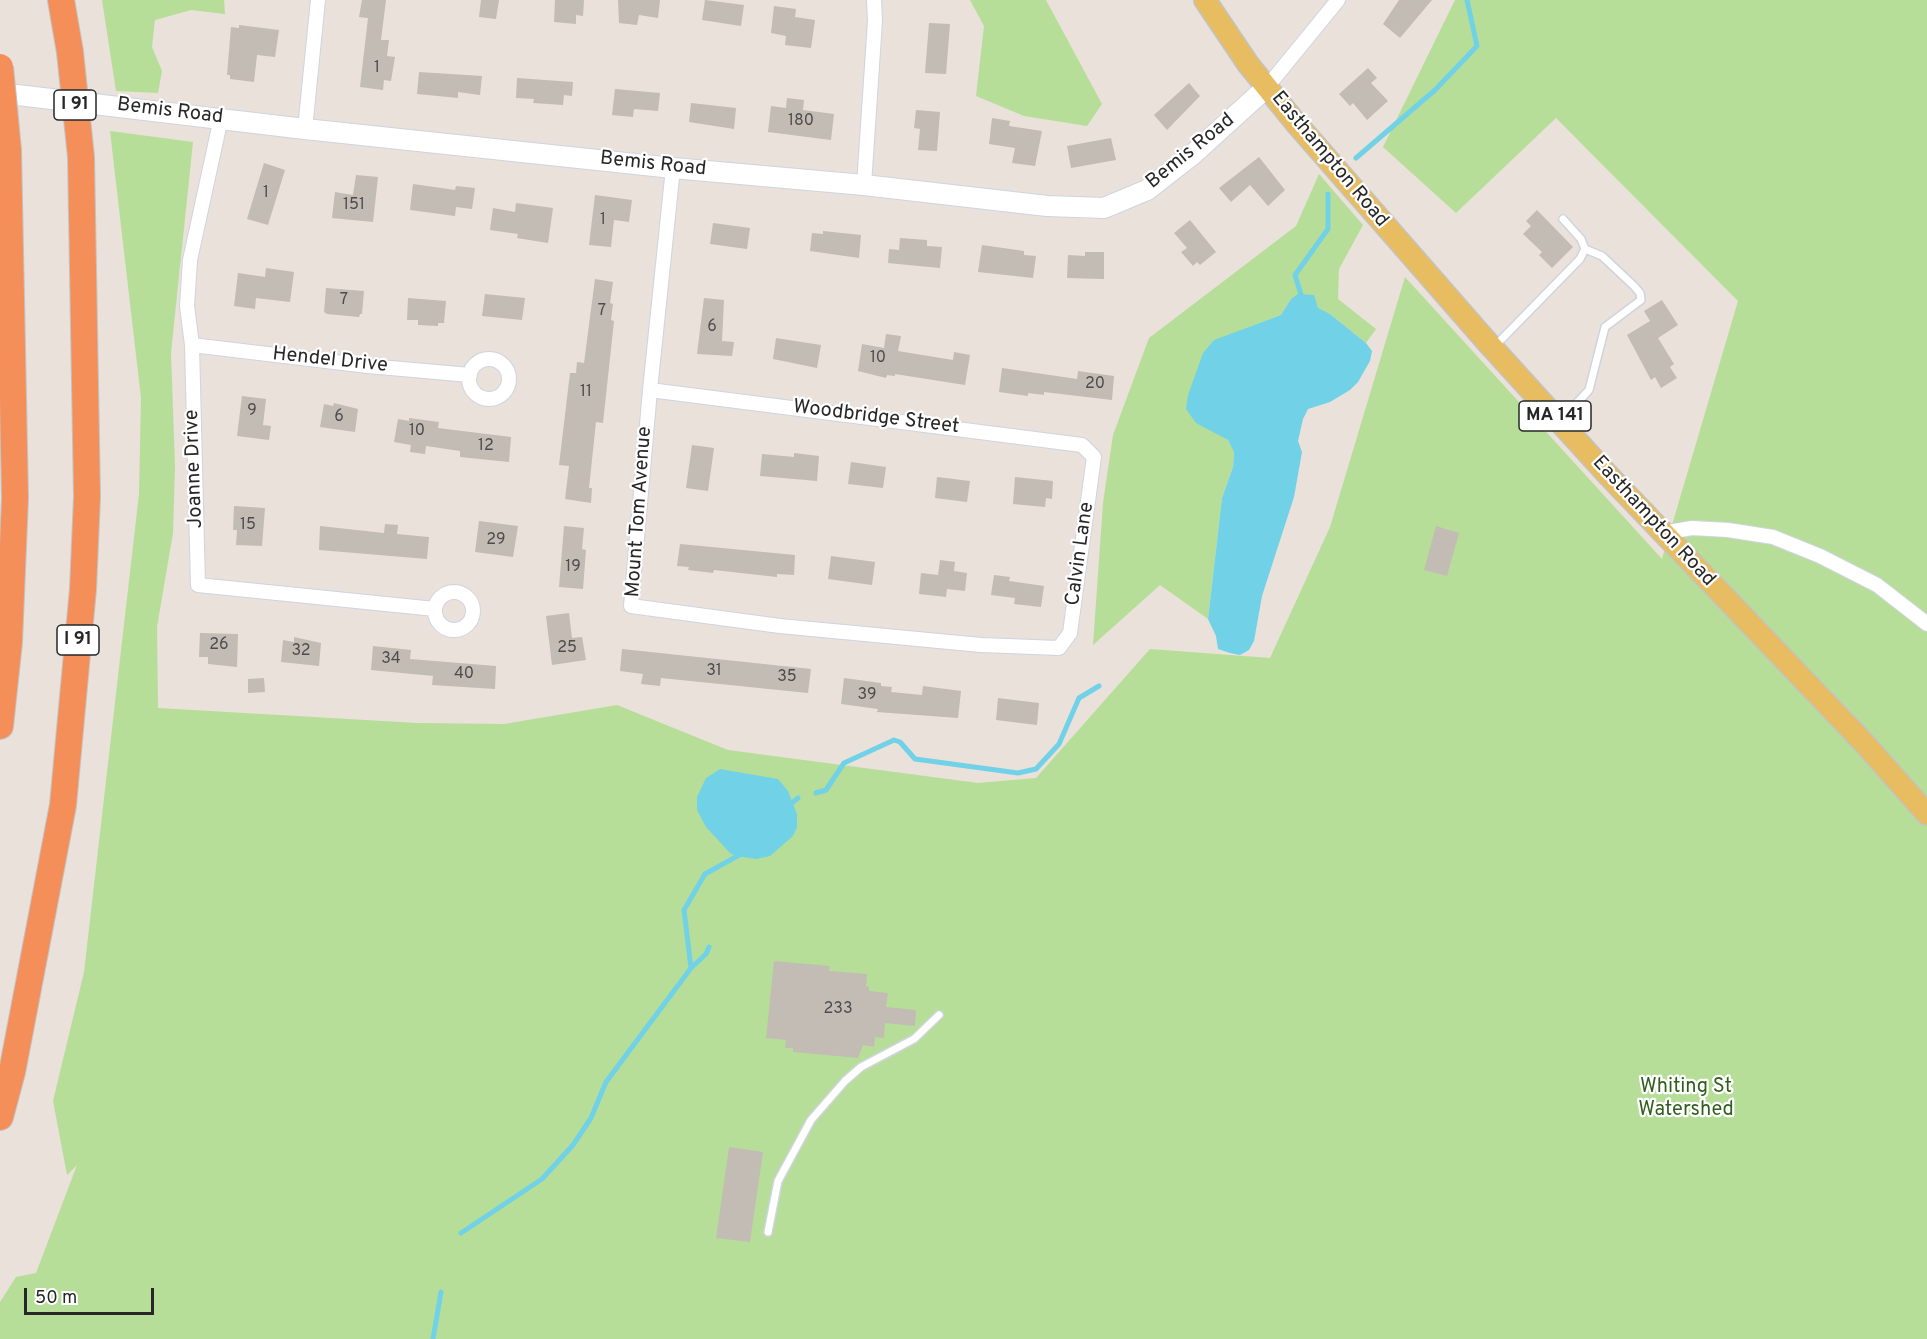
<!DOCTYPE html>
<style>
body{margin:0}
#map{position:relative;width:1927px;height:1339px;overflow:hidden;background:#e9e1da;font-family:Overpass,sans-serif}
canvas{display:block}
.scale{position:absolute;left:24px;top:1288px;width:130px;height:27px;box-sizing:border-box;border:3px solid #272727;border-top:0;padding-left:8px;font-size:18px;line-height:21px;white-space:nowrap;color:#272727;-webkit-text-stroke:4px #fff;paint-order:stroke}
</style>
<div id="map">
<canvas width="1927" height="1339"></canvas>
<div class="scale">50 m</div>
</div>
<script>
const ctx = document.querySelector('canvas').getContext('2d');
ctx.lineJoin = 'round';
function fillPath(path, color) {
  ctx.fillStyle = color;
  ctx.fill(path, 'evenodd');
}
function toPath(rows) {
  const path = new Path2D();
  for (const r of rows) {
    if (r.length === 3) {
      path.moveTo(r[0] + r[2], r[1]);
      path.arc(r[0], r[1], r[2], 0, 2 * Math.PI);
      continue;
    }
    path.moveTo(r[0], r[1]);
    for (let i = 2; i < r.length; i += 2) path.lineTo(r[i], r[i + 1]);
  }
  return path;
}
function trace(path, color, width, dash) {
  ctx.strokeStyle = color;
  ctx.lineWidth = width;
  ctx.lineCap = dash ? 'butt' : 'round';
  ctx.setLineDash(dash || []);
  ctx.stroke(path);
}
function write(font, color, halo, rows, align = 'center') {
  ctx.font = font + ' Overpass,sans-serif';
  ctx.lineWidth = 4.5;
  ctx.setLineDash([]);
  ctx.textBaseline = 'middle';
  ctx.strokeStyle = halo;
  ctx.fillStyle = color;
  for (const [text, x, y, turn = 0] of rows) {
    ctx.save();
    ctx.translate(x, y);
    ctx.rotate((+turn || 0) * Math.PI / 180);
    ctx.textAlign = isNaN(turn) ? turn : align;
    if (halo) ctx.strokeText(text, 0, 0);
    ctx.fillText(text, 0, 0);
    ctx.restore();
  }
}
const green = toPath([
 [102,0,224,0,225,14,191,10,155,20,152,47,162,71,158,93,116,91],
 [970,0,1046,0,1102,104,1087,126,1024,116,976,96,984,26],
 [1455,0,1927,0,1927,1339,0,1339,0,1302,16,1277,36,1273,77,1165,67,1175,53,1101,84,972,139,494,141,398,110,131,193,142,171,353,175,465,173,533,157,627,158,708,417,723,504,724,617,705,728,750,978,783,1036,778,1150,649,1270,658,1330,527,1405,277,1662,559,1738,301,1556,118,1456,213,1383,147],
 [1319,174,1363,225,1339,269,1338,299,1376,329,1366,343,1330,314,1291,299,1281,315,1214,341,1188,395,1213,431,1228,440,1234,451,1233,467,1222,498,1208,619,1160,585,1093,645,1103,503,1113,435,1149,338,1296,226]
]);
const water = toPath([
 [1298,294,1314,295,1318,308,1330,314,1366,343,1372,351,1370,361,1358,382,1350,390,1330,402,1308,409,1303,419,1298,441,1302,452,1294,497,1262,596,1254,641,1249,650,1240,655,1230,653,1218,649,1216,636,1208,619,1222,498,1233,467,1234,452,1228,440,1196,423,1186,409,1188,395,1203,353,1214,340,1281,315,1291,299],
 [720,769,778,779,788,791,797,814,797,827,793,836,770,856,756,859,736,856,730,853,706,827,697,810,697,797,706,778]
]);
const stream = toPath([
 [1356,158,1435,90,1477,46,1467,0],
 [1303,301,1295,275,1328,229,1328,194],
 [816,793,826,790,844,763,894,740,900,742,915,759,1018,773,1036,769,1059,744,1079,698,1099,686],
 [788,806,798,798],
 [691,968,706,954,709,947],
 [461,1233,542,1179,573,1145,591,1118,606,1082,691,968,684,910,705,874,741,854],
 [433,1339,441,1292]
]);
const building = toPath([
 [362,0,386,0,381,40,389,40,387,56,395,57,391,81,384,80,383,90,360,87,368,18,359,17],
 [481,0,499,0,496,19,479,17],
 [555,0,584,0,583,16,576,15,576,24,554,22],
 [618,0,660,0,658,18,639,15,637,25,619,23],
 [705,0,744,5,741,26,702,20],
 [1399,0,1432,0,1400,38,1383,24],
 [774,6,796,9,795,17,815,20,811,48,785,45,786,36,771,33],
 [929,23,950,24,946,74,925,73],
 [239,25,279,30,275,57,257,55,254,82,230,79,230,75,227,75,231,27,239,28],
 [1368,68,1377,78,1371,83,1388,101,1367,120,1353,103,1350,106,1339,94],
 [419,72,482,76,480,95,458,92,458,98,417,94],
 [517,78,573,82,572,96,564,95,563,105,533,103,534,99,516,98],
 [1189,83,1200,96,1167,130,1154,115],
 [615,89,660,93,658,111,634,109,633,117,612,115],
 [787,98,804,100,803,110,834,114,831,140,768,132,771,106,786,108],
 [691,103,736,108,734,129,689,122],
 [916,110,940,112,937,151,918,150,920,129,914,128],
 [992,118,1010,121,1009,126,1042,131,1035,166,1012,163,1015,148,989,144],
 [1111,138,1116,160,1071,168,1067,146],
 [1259,157,1285,190,1268,206,1250,185,1231,202,1219,188],
 [264,163,285,170,268,225,247,219],
 [356,175,378,177,373,222,332,218,335,192,353,195],
 [413,184,455,190,456,186,475,188,472,209,456,207,455,216,410,210],
 [595,195,632,200,629,222,614,220,611,247,589,245],
 [516,203,553,208,548,243,517,238,518,234,490,230,493,208,515,212],
 [1537,210,1573,247,1552,268,1539,255,1542,252,1523,234,1531,226,1526,221],
 [1190,220,1216,252,1200,265,1197,262,1193,266,1181,252,1187,248,1174,233],
 [713,223,750,228,747,249,710,244],
 [823,231,861,235,859,258,810,251,812,233,823,234],
 [900,238,927,240,927,246,942,247,940,268,888,263,889,249,899,250],
 [982,245,1024,251,1024,255,1036,256,1033,278,978,272],
 [1085,252,1104,252,1104,279,1067,278,1068,255,1085,256],
 [266,268,294,272,290,302,256,298,255,309,234,306,238,273,265,277],
 [595,279,613,282,610,303,613,304,611,320,614,321,603,423,596,422,589,488,592,488,591,503,565,499,569,466,559,465,570,373,576,373,577,362,584,363],
 [326,288,364,291,362,314,360,314,359,317,327,314,324,312],
 [485,294,525,298,522,320,482,316],
 [408,298,446,301,444,323,438,323,438,326,418,325,418,320,407,320],
 [704,298,724,300,722,341,734,342,732,356,697,354],
 [1662,300,1678,325,1658,338,1674,364,1670,367,1677,378,1661,388,1655,377,1651,380,1627,335,1650,321,1644,311],
 [886,334,901,336,898,351,953,360,954,352,970,355,965,385,895,374,895,376,887,375,886,378,858,371,862,344,884,348],
 [776,338,821,345,817,368,773,359],
 [1002,368,1077,379,1078,371,1114,376,1112,400,1044,392,1044,395,1028,393,1028,396,999,392],
 [242,396,266,399,263,425,271,426,269,440,237,436],
 [334,403,358,409,355,432,320,427,324,404,333,406],
 [409,418,439,422,438,428,511,437,509,462,460,457,460,451,426,446,425,454,410,452,411,445,394,442,398,419,409,421],
 [692,445,714,448,708,491,686,488],
 [794,453,819,456,817,481,760,476,762,454,794,457],
 [851,462,886,467,883,488,848,484],
 [937,477,970,481,967,502,935,498],
 [1015,477,1053,481,1052,499,1046,498,1045,507,1013,504],
 [234,506,265,508,262,546,236,545,237,530,233,530],
 [479,521,518,526,513,557,475,552],
 [385,524,398,525,397,534,429,537,427,559,319,550,320,526,384,533],
 [564,526,584,528,582,549,586,550,583,589,559,587],
 [1436,526,1459,533,1447,576,1424,570],
 [680,544,795,555,794,575,777,574,777,577,714,570,713,573,688,570,689,567,677,566],
 [831,556,875,562,872,585,828,579],
 [940,560,955,562,954,571,967,573,965,591,947,589,946,597,919,594,921,573,938,575],
 [994,575,1010,577,1009,581,1044,586,1041,607,1014,604,1015,598,991,595],
 [569,613,572,638,582,637,586,660,552,665,546,616],
 [200,633,238,634,237,667,208,664,208,657,199,657],
 [294,637,321,643,319,666,281,662,283,640,294,642],
 [373,646,411,650,410,659,496,666,495,689,432,685,433,676,371,670],
 [622,649,811,669,808,693,661,678,660,686,641,684,643,674,620,671],
 [264,678,265,692,248,693,248,679],
 [844,678,881,683,881,686,892,687,891,692,922,695,923,686,961,691,958,718,877,712,878,709,841,704],
 [998,698,1039,703,1037,725,996,720],
 [774,961,830,966,829,971,867,974,866,986,869,987,869,991,888,993,886,1007,916,1010,915,1026,885,1023,884,1038,875,1037,874,1047,863,1045,858,1058,793,1052,793,1048,785,1048,786,1040,766,1038],
 [729,1147,763,1152,750,1242,716,1238]
]);
const lane = toPath([
 [1495,346,1580,259,1585,249,1581,239,1563,219],
 [1562,419,1589,390,1605,327,1641,300,1640,293,1634,286,1602,256,1585,249],
 [768,1232,778,1181,811,1120,845,1081,861,1067,914,1039,939,1015]
]);
const street = toPath([
 [1267,87,1338,0],
 [221,118,190,260,187,306,192,345,198,585,435,609],
 [305,129,318,0],
 [864,185,875,21,874,0],
 [192,345,368,366,470,375],
 [489,379,20],
 [650,390,1082,445,1094,457,1070,633,1059,648,981,645,780,626,631,606,650,390,673,168],
 [1663,533,1692,528,1728,530,1773,537,1820,556,1877,585,1927,624],
 [454,611,19]
]);
const secondary = toPath([
 [0,93,305,129,673,168,864,185,1047,206,1104,208,1147,190,1192,155,1267,87]
]);
const primary = toPath([
 [1205,0,1248,64,1295,122,1488,343,1608,475,1865,744,1927,814]
]);
const highway = toPath([
 [61,0,70,52],
 [0,726,9,642,15,498,8,150],
 [0,1117,12,1072,63,805,83,589,87,497,81,157]
]);
const highwayBridge = toPath([
 [70,52,81,157],
 [0,67,8,150]
]);
const numberNames = [
 ["1",377,69],
 ["180",801,122],
 ["1",266,194],
 ["151",354,206],
 ["1",603,221],
 ["7",344,301],
 ["7",602,312],
 ["6",712,328],
 ["10",878,359],
 ["20",1095,385],
 ["11",586,393],
 ["9",252,412],
 ["6",339,418],
 ["10",417,432],
 ["12",486,447],
 ["15",248,526],
 ["29",496,541],
 ["19",573,568],
 ["26",219,646],
 ["25",567,649],
 ["32",301,652],
 ["34",391,660],
 ["31",714,672],
 ["40",464,675],
 ["35",787,678],
 ["39",867,696],
 ["233",838,1010]
];
const shields = [
 [75,105,42],
 [1555,416,72],
 [78,640,42]
];
const shieldNames = [
 ["I 91",75,105],
 ["MA 141",1555,416],
 ["I 91",78,640]
];
const streetNames = [
 ["Bemis Road",170,112,7],
 ["Bemis Road",1191,152,-39],
 ["Easthampton Road",1329,160,50],
 ["Bemis Road",653,165,6],
 ["Hendel Drive",330,361,6],
 ["Woodbridge Street",876,418,7],
 ["Joanne Drive",195,469,-92],
 ["Mount Tom Avenue",640,512,-86],
 ["Easthampton Road",1653,522,47],
 ["Calvin Lane",1081,554,-82]
];
const parkNames = [
 ["Whiting St",1686,1088],
 ["Watershed",1686,1111]
];
fillPath(green, '#b6de98');
fillPath(water, '#71d2e7');
trace(stream, '#71d2e7', 5);
fillPath(building, '#c2bcb5');
trace(lane, '#cfd4e0', 10);
trace(street, '#cfd4e0', 16);
trace(secondary, '#cfd4e0', 22);
trace(primary, '#c3c3c3', 24);
trace(highway, '#c3c3c3', 28);
trace(lane, '#fff', 7);
trace(street, '#fff', 14);
trace(secondary, '#fff', 20);
trace(primary, '#e8bc60', 21);
trace(highway, '#f58f59', 26);
trace(highwayBridge, '#c3c3c3', 28, []);
trace(highwayBridge, '#f58f59', 26);
write('16px', '#4e4c4a', null, numberNames);
for (const [x, y, w] of shields) {
  const box = new Path2D();
  box.roundRect(x - w / 2, y - 15, w, 30, 4.5);
  ctx.fillStyle = '#fff';
  ctx.fill(box);
  trace(box, '#272727', 1.5);
}
write('bold 18px', '#272727', null, shieldNames);
write('20px', '#272727', '#fff', streetNames);
write('20px', '#305f1d', '#fff', parkNames);
</script>
